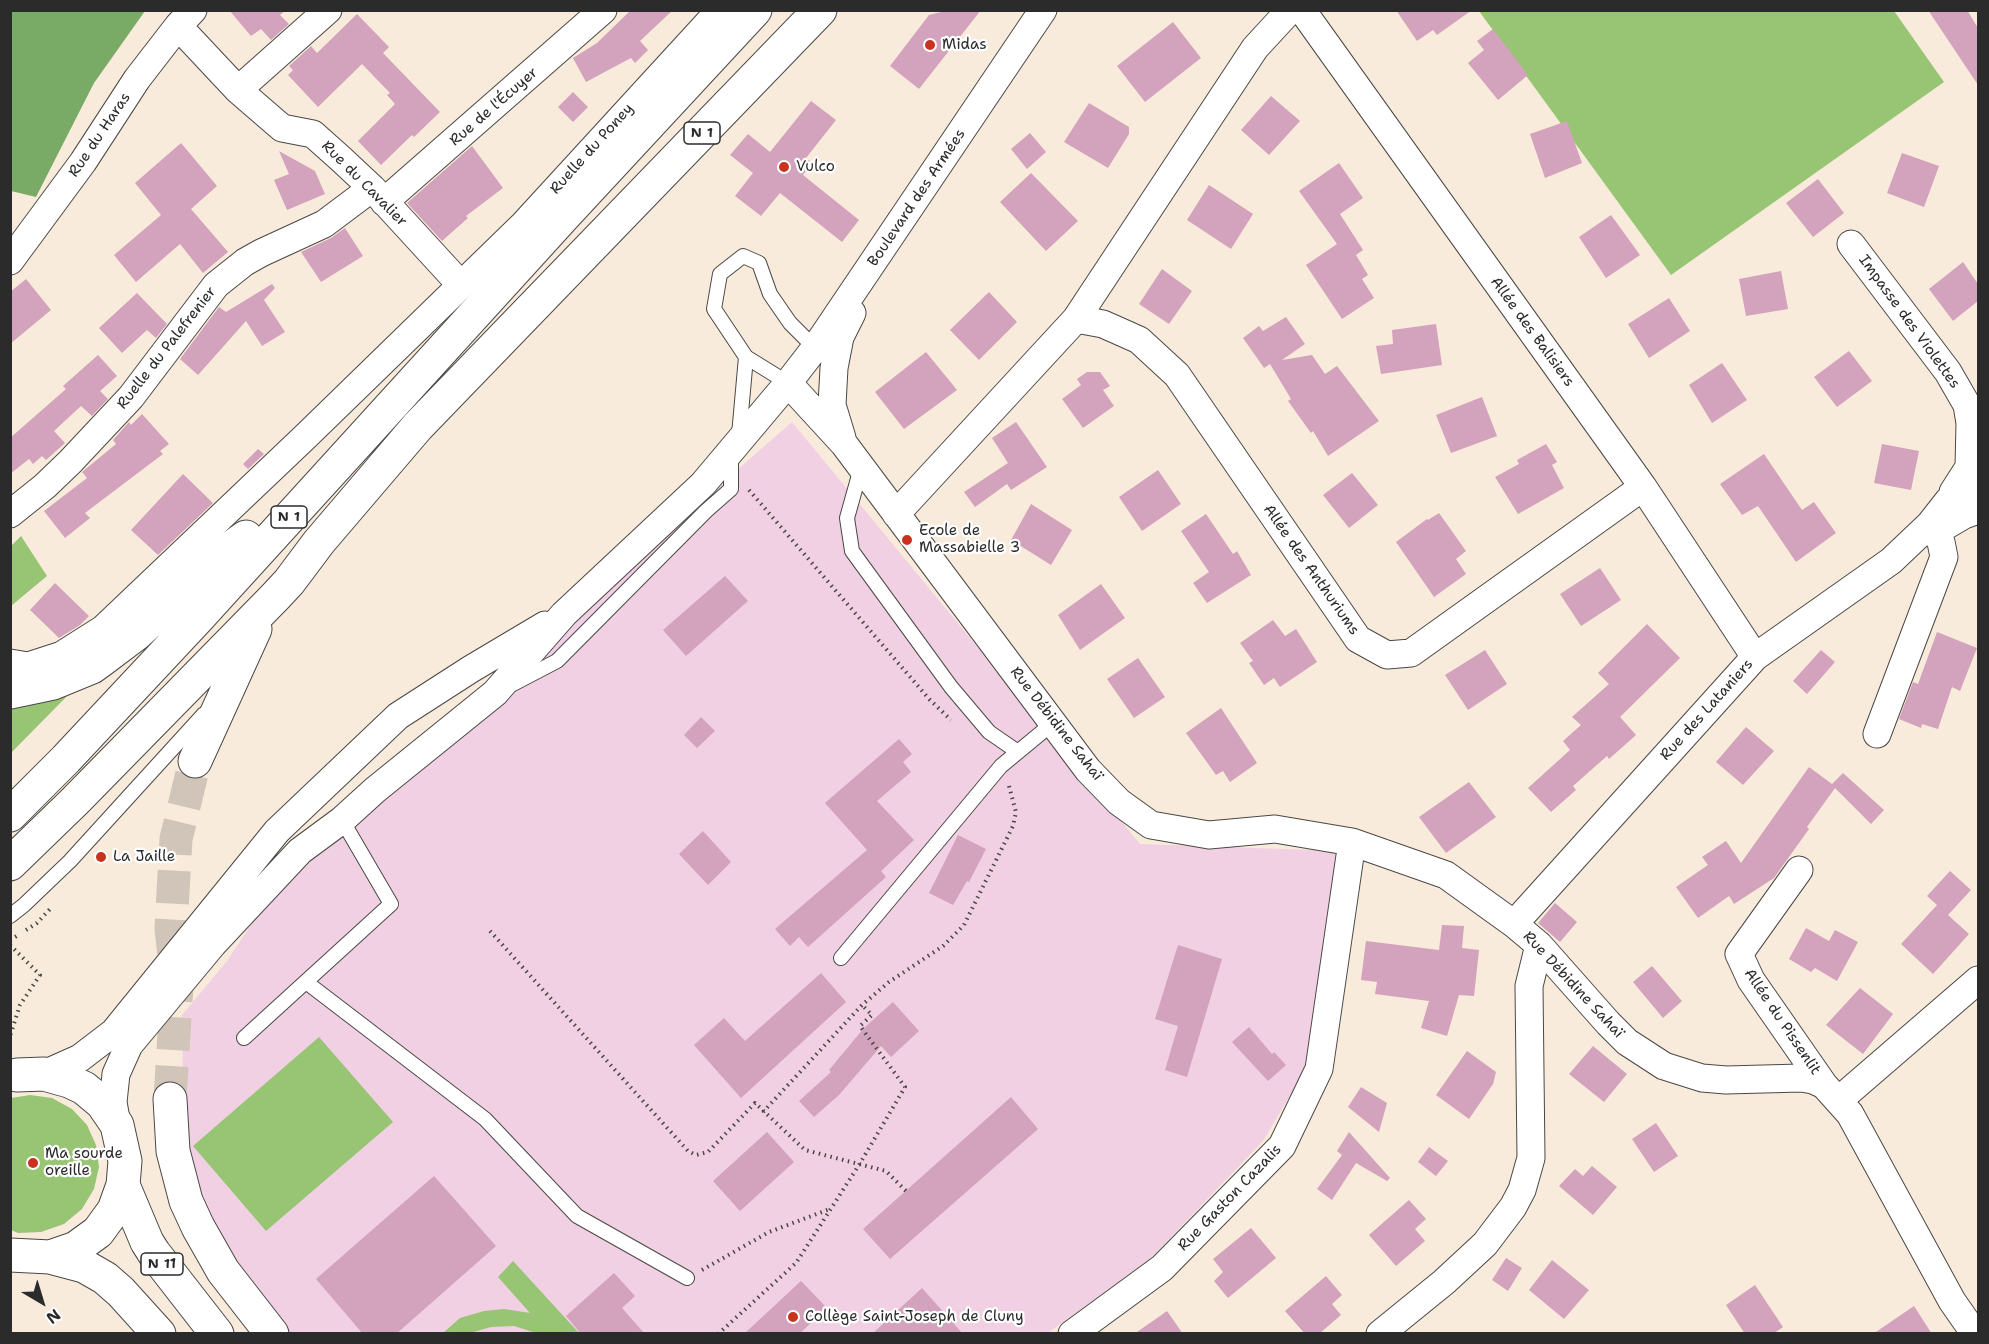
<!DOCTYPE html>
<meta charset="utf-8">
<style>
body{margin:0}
#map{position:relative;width:1989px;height:1344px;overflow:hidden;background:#f9ebdb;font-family:"Shantell Sans",sans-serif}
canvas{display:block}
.frame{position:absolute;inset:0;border:12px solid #2b2b2b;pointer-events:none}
.north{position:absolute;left:12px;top:1272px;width:60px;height:60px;-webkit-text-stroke:4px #fff;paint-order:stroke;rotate:142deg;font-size:16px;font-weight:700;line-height:24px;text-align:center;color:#2b2b2b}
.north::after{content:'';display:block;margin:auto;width:21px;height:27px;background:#2b2b2b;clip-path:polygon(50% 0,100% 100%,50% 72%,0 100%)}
</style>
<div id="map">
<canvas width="1989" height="1344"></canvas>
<div class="frame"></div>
<div class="north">N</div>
</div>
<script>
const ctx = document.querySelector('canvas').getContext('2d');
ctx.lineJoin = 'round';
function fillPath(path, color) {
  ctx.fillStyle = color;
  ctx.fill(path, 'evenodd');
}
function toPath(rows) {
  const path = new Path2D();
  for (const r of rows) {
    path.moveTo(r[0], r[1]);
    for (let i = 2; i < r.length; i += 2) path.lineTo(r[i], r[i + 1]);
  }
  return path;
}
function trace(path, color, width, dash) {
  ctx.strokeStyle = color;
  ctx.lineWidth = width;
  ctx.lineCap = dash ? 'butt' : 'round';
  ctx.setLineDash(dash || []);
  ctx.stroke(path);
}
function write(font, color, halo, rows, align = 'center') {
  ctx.font = font + ' "Shantell Sans",sans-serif';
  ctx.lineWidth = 4.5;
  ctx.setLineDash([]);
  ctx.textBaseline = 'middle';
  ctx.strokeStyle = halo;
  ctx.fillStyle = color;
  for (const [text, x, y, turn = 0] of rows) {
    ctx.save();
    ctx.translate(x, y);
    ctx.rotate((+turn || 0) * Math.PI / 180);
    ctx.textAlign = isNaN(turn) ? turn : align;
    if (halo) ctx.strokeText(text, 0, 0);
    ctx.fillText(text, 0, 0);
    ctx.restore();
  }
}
const built = toPath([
 [792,422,1140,844,1341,851,1307,1067,1263,1141,1151,1258,1048,1333,289,1333,234,1264,198,1202,184,1143,182,1015,227,961,300,851]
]);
const green = toPath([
 [1479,11,1894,11,1944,82,1671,275],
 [21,536,47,576,11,606,11,546],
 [75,688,11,753,11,707],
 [319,1037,393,1122,266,1231,193,1146],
 [30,1095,52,1098,72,1109,87,1125,96,1145,99,1167,94,1189,82,1209,64,1224,41,1232,18,1233,11,1230,11,1098],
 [513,1261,579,1333,536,1333,514,1326,491,1327,470,1333,443,1333,460,1318,484,1311,504,1309,530,1313,498,1277]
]);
const forest = toPath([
 [10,11,145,11,94,83,36,197,11,191]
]);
const building = toPath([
 [229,10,286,10,280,15,289,24,271,40,261,29,251,36],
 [631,10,673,10,640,41,648,50,635,63,631,58,586,82,573,58,597,43],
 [949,10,981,10,919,89,890,66,929,15],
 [1396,10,1472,10,1437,35,1433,30,1417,41],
 [1928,10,1967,10,1978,28,1978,85],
 [357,14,389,47,383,53,440,112,414,137,412,135,381,165,358,141,395,104,387,95,390,93,362,64,318,107,288,75,293,70,289,66,311,46,317,53],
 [1173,22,1201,58,1145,102,1117,66],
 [1493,29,1528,75,1498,100,1468,63,1484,50,1477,41],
 [573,92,588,107,573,122,558,107],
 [1271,96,1300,121,1269,155,1241,130],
 [811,101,836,120,806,158,812,163,803,175,859,220,842,242,780,193,761,216,735,196,753,173,730,155,748,134,770,152],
 [1089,103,1129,127,1129,134,1108,168,1064,142],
 [1567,121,1582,163,1545,178,1530,134],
 [1030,133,1046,152,1027,169,1011,149],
 [181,143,217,186,191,209,228,252,203,273,180,244,136,282,114,255,161,215,135,183],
 [472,146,503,188,466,216,468,218,442,241,407,203],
 [279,151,315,171,325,194,287,210,274,180,289,174],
 [1902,153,1939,166,1924,207,1887,193],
 [1339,163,1363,198,1340,214,1363,250,1356,255,1368,275,1362,279,1374,298,1342,319,1306,265,1337,244,1299,191],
 [1031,173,1078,221,1046,251,1000,202],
 [1818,179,1844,213,1813,237,1786,203],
 [1209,185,1253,214,1231,249,1187,220],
 [1611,215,1640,255,1606,278,1579,237],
 [345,228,363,256,321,282,301,252,331,238],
 [1963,262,1978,284,1978,301,1953,321,1929,289],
 [1162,269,1192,291,1169,324,1139,304],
 [1781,271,1788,309,1746,316,1739,279],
 [26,279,51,310,10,344,10,292],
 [272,284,275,288,264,300,285,332,262,346,246,321,198,375,180,359,219,307,226,312],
 [989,292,1017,322,979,360,950,330],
 [137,293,167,324,156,338,147,330,122,353,99,328],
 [1669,298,1690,331,1649,358,1628,324],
 [1286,317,1305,344,1282,360,1312,355,1325,374,1337,366,1379,421,1328,456,1313,431,1311,433,1288,401,1291,399,1270,364,1264,368,1243,338,1259,326,1263,331],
 [1436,324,1442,365,1381,374,1376,346,1393,344,1392,330],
 [1849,351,1872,381,1837,407,1814,377],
 [926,352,957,390,904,429,875,392],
 [98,355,117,376,100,391,108,399,92,416,81,406,54,431,65,443,46,460,42,456,33,464,29,459,10,474,10,438,66,389,63,386],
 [1722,363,1747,400,1712,423,1689,385],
 [1087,372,1100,372,1110,386,1103,390,1114,406,1083,428,1062,399,1081,385,1077,379],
 [1482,397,1497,436,1451,453,1436,415],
 [142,414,169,444,160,451,163,454,85,513,90,518,65,538,44,511,87,478,82,472,116,444,113,440,129,422,131,425],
 [1016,422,1047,467,1011,490,1007,484,975,507,964,492,1008,463,992,438],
 [1546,444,1557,462,1552,465,1564,488,1518,514,1495,477,1519,464,1517,460],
 [1882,444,1919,451,1911,490,1874,483],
 [258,449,264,454,248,469,243,464],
 [1764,454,1802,510,1814,502,1836,533,1796,562,1758,506,1742,515,1720,484],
 [1158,470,1181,504,1142,531,1119,497],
 [1352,473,1378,505,1349,528,1323,495],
 [183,474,213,503,158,555,131,530],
 [1031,504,1072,530,1051,565,1011,540],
 [1439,513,1466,551,1456,559,1466,574,1434,597,1396,542,1427,519,1428,520],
 [1206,514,1233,554,1237,551,1251,575,1207,603,1193,583,1209,572,1181,531],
 [1600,568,1621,600,1581,626,1560,594],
 [725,576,748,601,686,656,663,630],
 [55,583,89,616,80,625,59,638,30,610],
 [1101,584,1125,618,1080,650,1058,615],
 [1273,620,1285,636,1296,629,1317,662,1280,687,1274,678,1264,685,1249,663,1253,661,1240,643],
 [1647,624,1680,658,1620,717,1636,735,1609,759,1607,756,1573,786,1576,790,1551,812,1528,788,1570,750,1563,741,1581,725,1572,717,1609,684,1598,673],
 [1937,632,1977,648,1960,691,1952,687,1938,729,1922,724,1921,728,1899,719,1913,682,1918,684],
 [1485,650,1507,684,1468,710,1445,675],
 [1821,650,1835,662,1807,694,1793,681],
 [1138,658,1165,697,1134,718,1107,679],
 [1221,708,1257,763,1230,782,1223,771,1216,775,1186,733],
 [701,717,715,731,697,748,684,735],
 [1746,727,1774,751,1743,785,1716,762],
 [899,739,912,754,903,762,911,772,877,801,914,840,881,871,886,877,808,947,799,937,790,946,775,929,867,850,825,803],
 [1809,767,1832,784,1843,773,1884,810,1871,824,1835,788,1807,827,1809,829,1774,878,1734,904,1729,896,1698,918,1676,887,1708,865,1702,857,1726,841,1741,863],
 [1469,782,1496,817,1446,853,1419,817],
 [703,831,731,862,708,885,679,854],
 [958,835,986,849,969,882,967,881,953,905,929,893],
 [1950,871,1971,890,1948,915,1969,934,1933,974,1901,944,1937,905,1927,896],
 [1555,903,1577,922,1560,942,1538,923],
 [1442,925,1464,926,1462,948,1479,950,1474,996,1459,995,1447,1036,1421,1028,1429,1001,1375,994,1377,982,1361,980,1366,941,1439,950],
 [1806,928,1829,941,1835,930,1858,942,1837,981,1815,968,1811,972,1789,959],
 [1178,945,1222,959,1187,1077,1165,1070,1178,1026,1155,1019],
 [1652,966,1682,1001,1663,1018,1633,982],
 [821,973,846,1002,741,1098,694,1045,724,1018,745,1041],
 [1860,988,1893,1014,1863,1054,1826,1025],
 [893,1002,919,1031,891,1057,881,1046,839,1095,814,1117,799,1101,831,1072,829,1070,864,1028],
 [1249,1027,1272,1054,1274,1052,1286,1065,1268,1081,1232,1042],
 [1593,1046,1627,1074,1604,1102,1569,1074],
 [1467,1051,1496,1072,1493,1084,1469,1119,1436,1095],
 [1361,1087,1387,1103,1379,1132,1348,1107],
 [1011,1097,1038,1129,890,1259,863,1229],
 [1656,1123,1678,1156,1654,1172,1632,1139],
 [767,1132,794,1162,740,1211,713,1181],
 [1349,1132,1390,1178,1387,1181,1356,1163,1332,1200,1317,1189,1342,1155,1337,1151],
 [1429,1147,1448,1161,1436,1176,1418,1162],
 [1592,1166,1617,1187,1593,1215,1559,1186,1575,1169,1583,1176],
 [434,1176,496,1246,396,1334,363,1334,316,1279],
 [1409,1200,1426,1219,1415,1229,1425,1241,1396,1266,1369,1235],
 [1251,1228,1276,1258,1228,1298,1214,1281,1223,1272,1213,1259],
 [1506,1258,1522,1268,1508,1291,1492,1280],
 [1552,1260,1589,1290,1564,1319,1529,1290],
 [614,1273,635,1296,622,1308,645,1334,581,1334,566,1316],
 [1326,1276,1342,1295,1332,1304,1341,1315,1319,1334,1305,1334,1285,1311],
 [801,1281,827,1308,799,1334,744,1334],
 [1755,1285,1783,1327,1773,1334,1745,1334,1726,1305],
 [922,1288,963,1334,872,1334],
 [1914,1306,1932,1334,1873,1334],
 [1167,1311,1183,1334,1134,1334,1160,1316]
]);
const highwayTunnel = toPath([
 [170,1099,177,985,171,928,176,839,195,761]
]);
const path = toPath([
 [749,490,930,700,951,720],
 [26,930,37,923,50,909],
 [490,931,688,1151,696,1155,708,1152,755,1103,805,1150,886,1171,906,1191],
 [10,940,20,934],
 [10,945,40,975,20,1005,10,1036],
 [763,1112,862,1005,889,982,943,946,964,925,1013,826,1016,812,1009,786],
 [702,1270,769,1232,830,1209],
 [718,1334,796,1263,859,1165,905,1087,860,1026,872,1015,862,1005]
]);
const lane = toPath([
 [788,383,746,357,714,309,720,274,743,256,759,263,770,294,790,323,815,348],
 [739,435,746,357],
 [861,468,847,518,852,551,951,687,989,732,1018,752],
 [513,684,557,661,706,511,731,489,731,455],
 [10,916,24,905,70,861,204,714],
 [841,958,1001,766,1053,723],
 [306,982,485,1119,577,1216,687,1278],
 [244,1038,391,904,342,820]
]);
const street = toPath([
 [1302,10,1643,487,1755,657],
 [178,26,238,90,282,128,313,134,341,159,372,188,461,285],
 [238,90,328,10],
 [384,202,603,10],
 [1851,244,1948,372,1967,405,1970,423,1969,467,1953,492],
 [10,261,83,162,137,79,178,26,193,10],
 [1076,319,1103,324,1139,340,1177,375,1358,639,1387,655,1411,653,1643,487],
 [788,383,844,444,1088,770,1119,802,1151,825,1209,835,1275,829,1352,842,1446,875,1514,924,1539,945,1608,1023,1627,1042,1664,1066,1702,1078,1726,1080,1801,1078,1813,1080,1824,1085,1850,1114,1952,1301,1975,1334],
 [842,438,832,405,834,368,840,337,852,313],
 [10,514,45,486,70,462,131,397,216,285,245,262,261,253,324,224,372,188],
 [896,514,1076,319,1255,48,1290,10],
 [1935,532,1964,515,1978,510],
 [10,663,28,666,62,655,103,629,306,436,522,226,720,10],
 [1877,734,1944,557,1941,542,1930,524],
 [1799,870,1739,954,1751,980,1824,1085],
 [1514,924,1755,657,1891,561,1930,524,1948,501,1978,479],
 [44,1074,80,1058,114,1032,277,831,398,716,471,669,545,625],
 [1839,1100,1978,980],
 [117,1125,113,1102,116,1074,129,1045,213,944,300,851,342,820,375,790,495,693,564,614,703,484,788,383,815,348,1043,10],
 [1072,1334,1162,1268,1282,1146,1319,1069,1352,842],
 [1380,1334,1444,1282,1485,1244,1513,1207,1522,1190,1531,1158,1529,986,1539,945]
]);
const highway = toPath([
 [10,692,53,683,92,667,103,659,136,634,229,549,246,537],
 [195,761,255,629],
 [10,815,66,759,198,618,564,216,755,10],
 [10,864,75,801,275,597,289,582,319,542,418,426,820,10],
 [170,1099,173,1151,186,1201,198,1227,223,1271,272,1334],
 [123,1185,147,1242,154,1253,217,1334],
 [10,1255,50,1257,76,1248,98,1232,114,1210,123,1185,125,1161,117,1125,102,1103,84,1088,69,1081,44,1074,17,1075],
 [50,1257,84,1266,105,1278,121,1292,159,1334]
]);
const markers = [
 [930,45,6,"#c8321e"],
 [784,167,6,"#c8321e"],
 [907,540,6,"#c8321e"],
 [101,857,6,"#c8321e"],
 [33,1163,6,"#c8321e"],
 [793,1317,6,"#c8321e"]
];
const shields = [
 [702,133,36],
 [289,517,36],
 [162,1264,42]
];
const shieldNames = [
 ["N 1",702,133],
 ["N 1",289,517],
 ["N 11",162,1264]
];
const poiNames = [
 ["Midas",942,45],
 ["Vulco",796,167],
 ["Ecole de",919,531],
 ["Massabielle 3",919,548],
 ["La Jaille",113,857],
 ["Ma sourde",45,1154],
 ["oreille",45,1171],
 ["Collège Saint-Joseph de Cluny",805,1317]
];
const streetNames = [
 ["Rue de l'Écuyer",494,107,-41],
 ["Rue du Haras",100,135,-56],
 ["Ruelle du Poney",592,149,-48],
 ["Rue du Cavalier",364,184,45],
 ["Boulevard des Armées",917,198,-56],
 ["Impasse des Violettes",1909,322,54],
 ["Allée des Balisiers",1532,332,54],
 ["Ruelle du Palefrenier",167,348,-52],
 ["Allée des Anthuriums",1311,570,55],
 ["Rue des Lataniers",1707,710,-48],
 ["Rue Débidine Sahaï",1056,724,52],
 ["Rue Débidine Sahaï",1573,985,47],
 ["Allée du Pissenlit",1782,1022,56],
 ["Rue Gaston Cazalis",1230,1198,-46]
];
fillPath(built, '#f1d0e3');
fillPath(green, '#97c574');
fillPath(forest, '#79aa66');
fillPath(building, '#d3a2bc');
trace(highwayTunnel, '#d0c5b8', 33, [33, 16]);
trace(lane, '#4a4845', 16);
trace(street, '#4a4845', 29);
trace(highway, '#4a4845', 35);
trace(path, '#4a4845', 4, [1.5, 4.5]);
trace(lane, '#fff', 14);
trace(street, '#fff', 27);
trace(highway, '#fff', 33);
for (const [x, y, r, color] of markers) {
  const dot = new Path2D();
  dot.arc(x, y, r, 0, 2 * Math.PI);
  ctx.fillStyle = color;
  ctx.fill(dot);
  trace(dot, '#fff', 2);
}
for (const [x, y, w] of shields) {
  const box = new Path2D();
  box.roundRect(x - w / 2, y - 11, w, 22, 4.5);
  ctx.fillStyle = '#fff';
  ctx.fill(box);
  trace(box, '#2b2b2b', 1.5);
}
write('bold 14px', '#2b2b2b', null, shieldNames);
write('15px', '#2b2b2b', '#fff', poiNames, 'left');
write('15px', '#2b2b2b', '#fff', streetNames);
</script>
